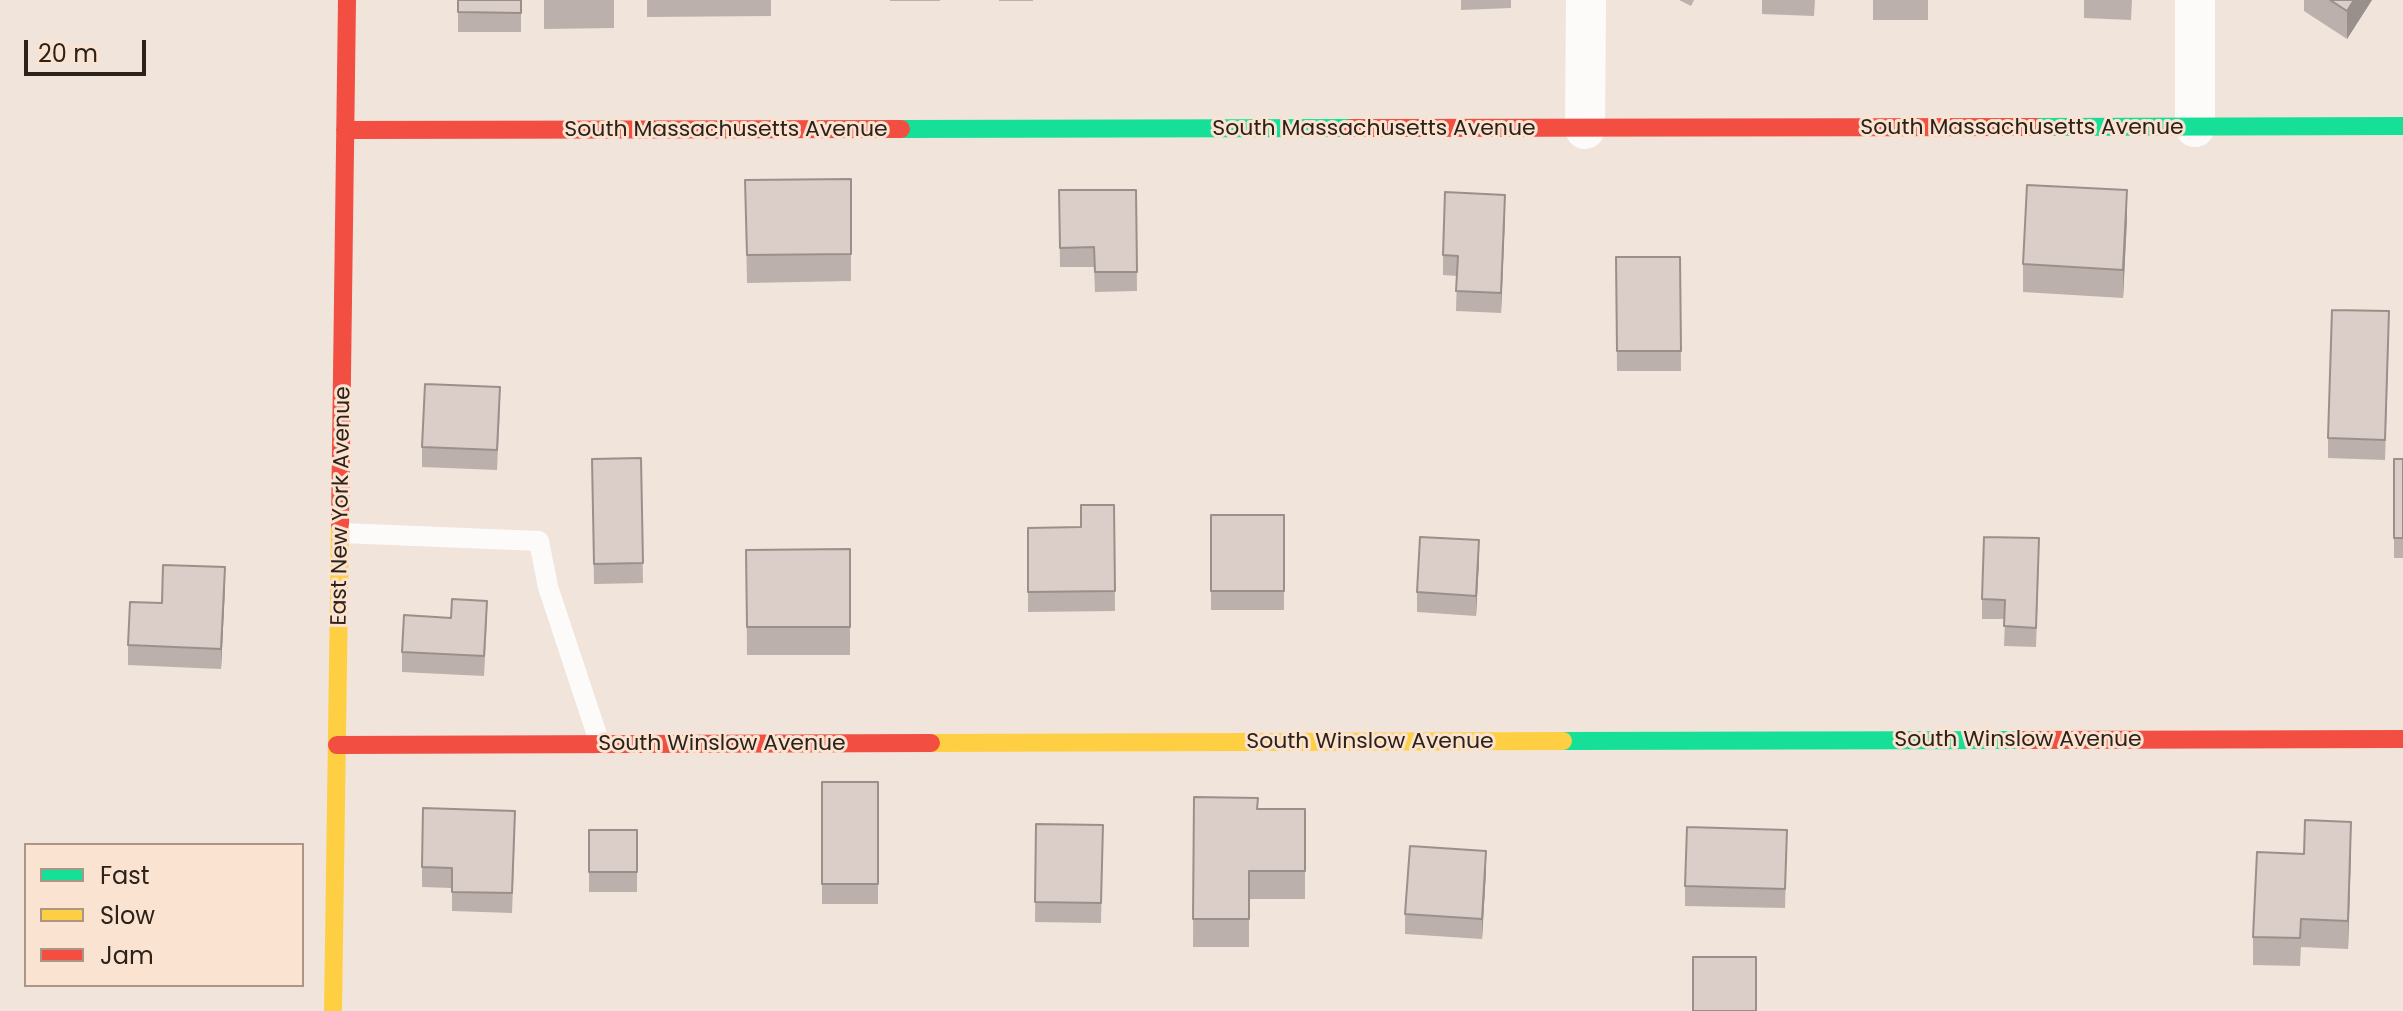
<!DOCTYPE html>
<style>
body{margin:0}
#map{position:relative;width:2403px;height:1011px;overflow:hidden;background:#f1e4db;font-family:Poppins,sans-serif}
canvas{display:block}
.legend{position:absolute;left:24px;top:843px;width:280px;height:144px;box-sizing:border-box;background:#fbe3d1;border:2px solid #a99688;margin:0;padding:10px 14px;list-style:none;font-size:24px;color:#2d221a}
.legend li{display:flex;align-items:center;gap:16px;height:40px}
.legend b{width:40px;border:2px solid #a99688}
.scale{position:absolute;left:24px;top:40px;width:122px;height:36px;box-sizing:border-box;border:4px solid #2d221a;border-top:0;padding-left:10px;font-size:24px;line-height:28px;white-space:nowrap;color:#2d221a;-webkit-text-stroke:6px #fbe3d1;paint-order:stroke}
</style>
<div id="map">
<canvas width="2403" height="1011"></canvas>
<ul class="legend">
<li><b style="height:10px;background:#16e098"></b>Fast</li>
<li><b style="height:10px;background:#ffcf43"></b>Slow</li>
<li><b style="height:10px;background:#f24e42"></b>Jam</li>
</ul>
<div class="scale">20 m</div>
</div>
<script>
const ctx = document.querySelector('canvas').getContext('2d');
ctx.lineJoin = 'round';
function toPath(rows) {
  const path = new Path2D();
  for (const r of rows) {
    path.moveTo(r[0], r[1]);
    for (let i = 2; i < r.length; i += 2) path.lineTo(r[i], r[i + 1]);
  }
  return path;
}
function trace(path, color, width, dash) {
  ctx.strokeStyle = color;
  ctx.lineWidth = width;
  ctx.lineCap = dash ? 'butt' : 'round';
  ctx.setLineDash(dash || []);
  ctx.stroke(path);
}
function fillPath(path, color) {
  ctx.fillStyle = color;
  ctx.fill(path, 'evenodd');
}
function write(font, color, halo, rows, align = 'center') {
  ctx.font = font + ' Poppins,sans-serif';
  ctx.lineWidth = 6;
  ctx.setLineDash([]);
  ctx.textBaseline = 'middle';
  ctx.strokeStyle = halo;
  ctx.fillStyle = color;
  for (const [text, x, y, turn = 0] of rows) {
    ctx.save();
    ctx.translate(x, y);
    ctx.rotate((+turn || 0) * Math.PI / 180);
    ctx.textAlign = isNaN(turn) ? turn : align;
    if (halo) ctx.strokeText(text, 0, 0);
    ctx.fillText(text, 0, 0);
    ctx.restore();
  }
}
const lane = toPath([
 [342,533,539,541,548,587,600,744]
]);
const street = toPath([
 [2195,127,2195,0],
 [1585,129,1586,0]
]);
const fast = toPath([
 [2036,127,2403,126],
 [901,129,1351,128],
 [1563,741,2021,740]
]);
const slow = toPath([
 [931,743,1563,741],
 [333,1011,340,524]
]);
const jam = toPath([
 [1351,128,2036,127],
 [345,130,901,129],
 [340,524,347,0],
 [2021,740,2403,739],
 [337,745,931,743]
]);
const wall = toPath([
 [458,0,521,0,521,32,458,32],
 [544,0,614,0,614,28,544,29],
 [647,0,771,0,771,16,647,17],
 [890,0,940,0,940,1,890,1],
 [999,0,1033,0,1033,1,999,1],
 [1461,0,1511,0,1511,8,1461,10],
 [1679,0,1694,0,1691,6],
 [1762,0,1815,0,1814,16,1762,14],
 [1873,0,1928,0,1928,20,1873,20],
 [2084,0,2132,0,2131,20,2084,18],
 [2304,0,2372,0,2347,39,2304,11],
 [851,179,851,281,747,283,745,180],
 [1059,190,1136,190,1137,291,1095,292,1094,267,1060,267],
 [1505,215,1501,313,1456,311,1457,276,1443,275,1443,255],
 [2127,218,2123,298,2023,292,2023,264],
 [1616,257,1680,257,1681,371,1617,371],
 [2389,331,2385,460,2328,458,2328,438],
 [500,407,497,470,422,467,422,447],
 [641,458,643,583,594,584,592,459],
 [2394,459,2403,459,2403,558,2394,558],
 [1114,505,1115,611,1028,612,1028,528,1081,527],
 [1211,515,1284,515,1284,610,1211,610],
 [850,549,850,655,747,655,746,550],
 [2039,558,2036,647,2004,646,2005,619,1982,619,1982,599],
 [1479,560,1476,616,1417,612,1417,592],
 [225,587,221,669,128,665,128,645,162,603],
 [451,618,487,620,484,676,402,672,402,652],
 [822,782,878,782,878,904,822,904],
 [1194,797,1258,809,1305,809,1305,899,1249,899,1249,947,1193,947],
 [1036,824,1103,825,1101,923,1035,922],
 [589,830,637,830,637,892,589,892],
 [1787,830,1785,908,1685,906,1685,886],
 [515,831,512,913,452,911,452,888,422,887,422,867],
 [2351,850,2348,949,2301,947,2300,966,2253,965,2253,937,2304,854],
 [1486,871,1482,939,1405,934,1405,914]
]);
const shadedWall = toPath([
 [2354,0,2372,0,2347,39,2347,11],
 [2127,190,2127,218,2123,298,2123,270],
 [1505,195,1505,215,1501,313,1501,293],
 [1479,540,1479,560,1476,616,1476,596],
 [225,567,225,587,221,669,221,649],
 [2351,822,2351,850,2348,949,2348,921],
 [1486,851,1486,871,1482,939,1482,919]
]);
const building = toPath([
 [458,0,521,0,521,13,458,12,458,0],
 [2330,0,2354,0,2347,11,2330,0],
 [851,179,851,254,747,255,745,180,851,179],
 [2027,185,2127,190,2123,270,2023,264,2027,185],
 [1059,190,1136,190,1137,272,1095,272,1094,247,1060,248,1059,190],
 [1445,192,1505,195,1501,293,1456,291,1458,256,1443,255,1445,192],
 [1616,257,1680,257,1681,351,1617,351,1616,257],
 [2332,310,2389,311,2385,440,2328,438,2332,310],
 [425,384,500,387,497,450,422,447,425,384],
 [641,458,643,563,594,564,592,459,641,458],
 [2394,459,2403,459,2403,538,2394,538,2394,459],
 [1081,505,1114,505,1115,591,1028,592,1028,528,1081,527,1081,505],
 [1211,515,1284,515,1284,591,1211,591,1211,515],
 [1420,537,1479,540,1476,596,1417,592,1420,537],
 [1984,537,2039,538,2036,628,2004,626,2005,600,1982,599,1984,537],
 [850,549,850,627,747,627,746,550,850,549],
 [163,565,225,567,221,649,128,645,130,602,162,603,163,565],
 [452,599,487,601,484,656,402,652,404,615,451,618,452,599],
 [822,782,878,782,878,884,822,884,822,782],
 [1194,797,1258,798,1257,809,1305,809,1305,871,1249,871,1249,919,1193,919,1194,797],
 [423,808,515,811,512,893,452,892,452,868,422,867,423,808],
 [2305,820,2351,822,2348,921,2301,919,2300,938,2253,937,2257,852,2304,854,2305,820],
 [1036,824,1103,825,1101,903,1035,902,1036,824],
 [1687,827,1787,830,1785,889,1685,886,1687,827],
 [589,830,637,830,637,872,589,872,589,830],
 [1410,846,1486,851,1482,919,1405,914,1410,846],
 [1693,957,1756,957,1756,1011,1693,1011,1693,957]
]);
const streetNames = [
 ["South Massachusetts Avenue",2022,128],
 ["South Massachusetts Avenue",1374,129],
 ["South Massachusetts Avenue",726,130],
 ["East New York Avenue",342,506,-89],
 ["South Winslow Avenue",2018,740],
 ["South Winslow Avenue",1370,742],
 ["South Winslow Avenue",722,744]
];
trace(lane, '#fdfbfa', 20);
trace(street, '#fdfbfa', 40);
trace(fast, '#16e098', 18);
trace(slow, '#ffcf43', 18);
trace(jam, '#f24e42', 18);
fillPath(wall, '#bcb0ac');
fillPath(shadedWall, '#99908c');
fillPath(building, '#dbcdc8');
trace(building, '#99908c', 2);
write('22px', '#2d221a', '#fbe3d1', streetNames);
</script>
